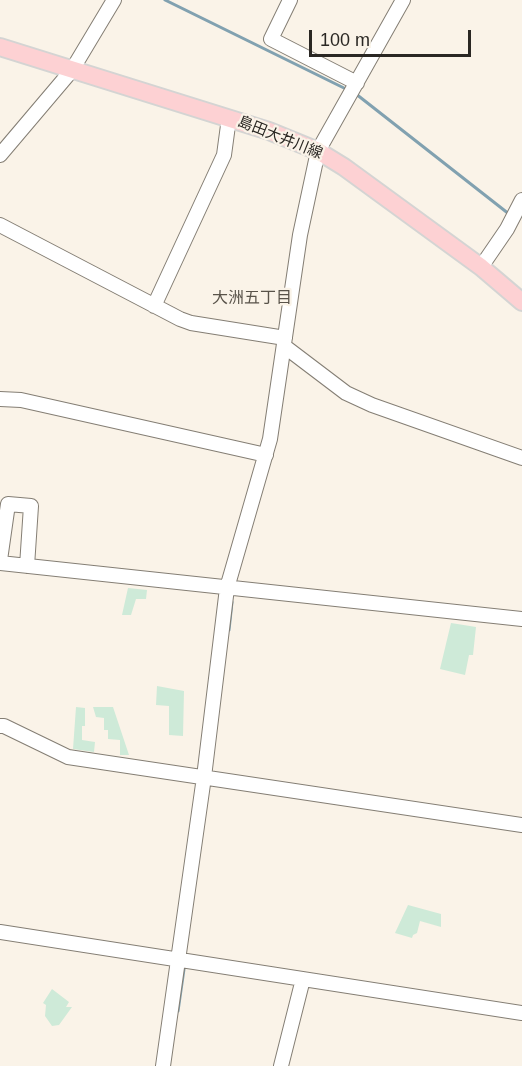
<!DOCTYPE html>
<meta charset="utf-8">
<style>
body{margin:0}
#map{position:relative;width:522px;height:1066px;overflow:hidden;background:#faf3e8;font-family:Arial,sans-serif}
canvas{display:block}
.scale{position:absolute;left:309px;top:30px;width:162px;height:27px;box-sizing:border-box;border:3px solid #2a2723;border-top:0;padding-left:8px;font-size:18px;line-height:21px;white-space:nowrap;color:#2a2723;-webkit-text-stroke:4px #faf3e8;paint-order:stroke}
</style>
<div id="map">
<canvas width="522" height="1066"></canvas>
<div class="scale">100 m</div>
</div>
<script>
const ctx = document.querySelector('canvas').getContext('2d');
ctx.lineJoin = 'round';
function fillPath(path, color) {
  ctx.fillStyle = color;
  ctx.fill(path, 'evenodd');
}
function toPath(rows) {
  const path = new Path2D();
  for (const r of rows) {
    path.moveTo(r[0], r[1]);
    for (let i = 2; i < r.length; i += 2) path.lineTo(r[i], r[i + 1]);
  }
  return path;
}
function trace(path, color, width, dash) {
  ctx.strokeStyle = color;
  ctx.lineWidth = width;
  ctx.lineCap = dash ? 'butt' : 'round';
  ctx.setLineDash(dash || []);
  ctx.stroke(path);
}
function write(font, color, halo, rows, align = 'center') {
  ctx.font = font + ' Arial,"Noto Sans JP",sans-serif';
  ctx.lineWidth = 4.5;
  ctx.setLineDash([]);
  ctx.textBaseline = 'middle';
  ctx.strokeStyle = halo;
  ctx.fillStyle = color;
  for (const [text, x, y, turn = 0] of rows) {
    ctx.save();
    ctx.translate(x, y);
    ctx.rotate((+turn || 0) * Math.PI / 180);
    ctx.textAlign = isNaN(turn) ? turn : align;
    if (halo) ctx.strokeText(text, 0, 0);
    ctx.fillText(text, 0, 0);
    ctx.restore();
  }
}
const green = toPath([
 [128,588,147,590,146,599,136,599,131,615,122,615],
 [451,623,476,627,473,655,469,655,465,675,440,669],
 [157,686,184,691,183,736,169,735,169,706,156,705],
 [76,707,85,708,85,726,82,726,82,740,95,742,94,752,73,749],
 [93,707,113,707,129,755,120,755,120,740,108,739,108,730,104,730,104,718,96,717],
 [408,905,441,914,441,927,420,921,417,933,413,935,412,938,395,933],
 [52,989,69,1002,66,1007,72,1007,59,1025,52,1026,45,1016,46,1005,43,1003]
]);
const stream = toPath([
 [165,0,348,90],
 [356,94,509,214],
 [229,630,232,602],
 [178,1011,184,969]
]);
const minor = toPath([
 [290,0,271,39,357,83],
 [0,155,72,70,114,0],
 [0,225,180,319,191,323,285,338],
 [481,267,507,229,522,200],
 [154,306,224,155,229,118],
 [284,346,346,393,372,405,522,458],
 [0,399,21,400,266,455],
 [0,560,8,504,31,506,27,566],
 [0,563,522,619],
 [0,726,4,726,68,757,522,825],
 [0,932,522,1013],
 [163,1066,204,777,227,588,270,439,300,235,318,151,403,0],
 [281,1066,303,979]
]);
const major = toPath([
 [0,47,269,131,318,151,344,167,481,267,522,302]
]);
const streetNames = [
 ["島田大井川線",280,138,22]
];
const neighbourhoodNames = [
 ["大洲五丁目",252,299]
];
fillPath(green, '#ceead8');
trace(stream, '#81a1b0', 3);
trace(minor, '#847e74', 16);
trace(major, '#d4d4d3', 20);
trace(minor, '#fff', 14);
trace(major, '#fdd1d3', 16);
write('15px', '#2a2723', '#faf3e8', streetNames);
write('16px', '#59534a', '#faf3e8', neighbourhoodNames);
</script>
